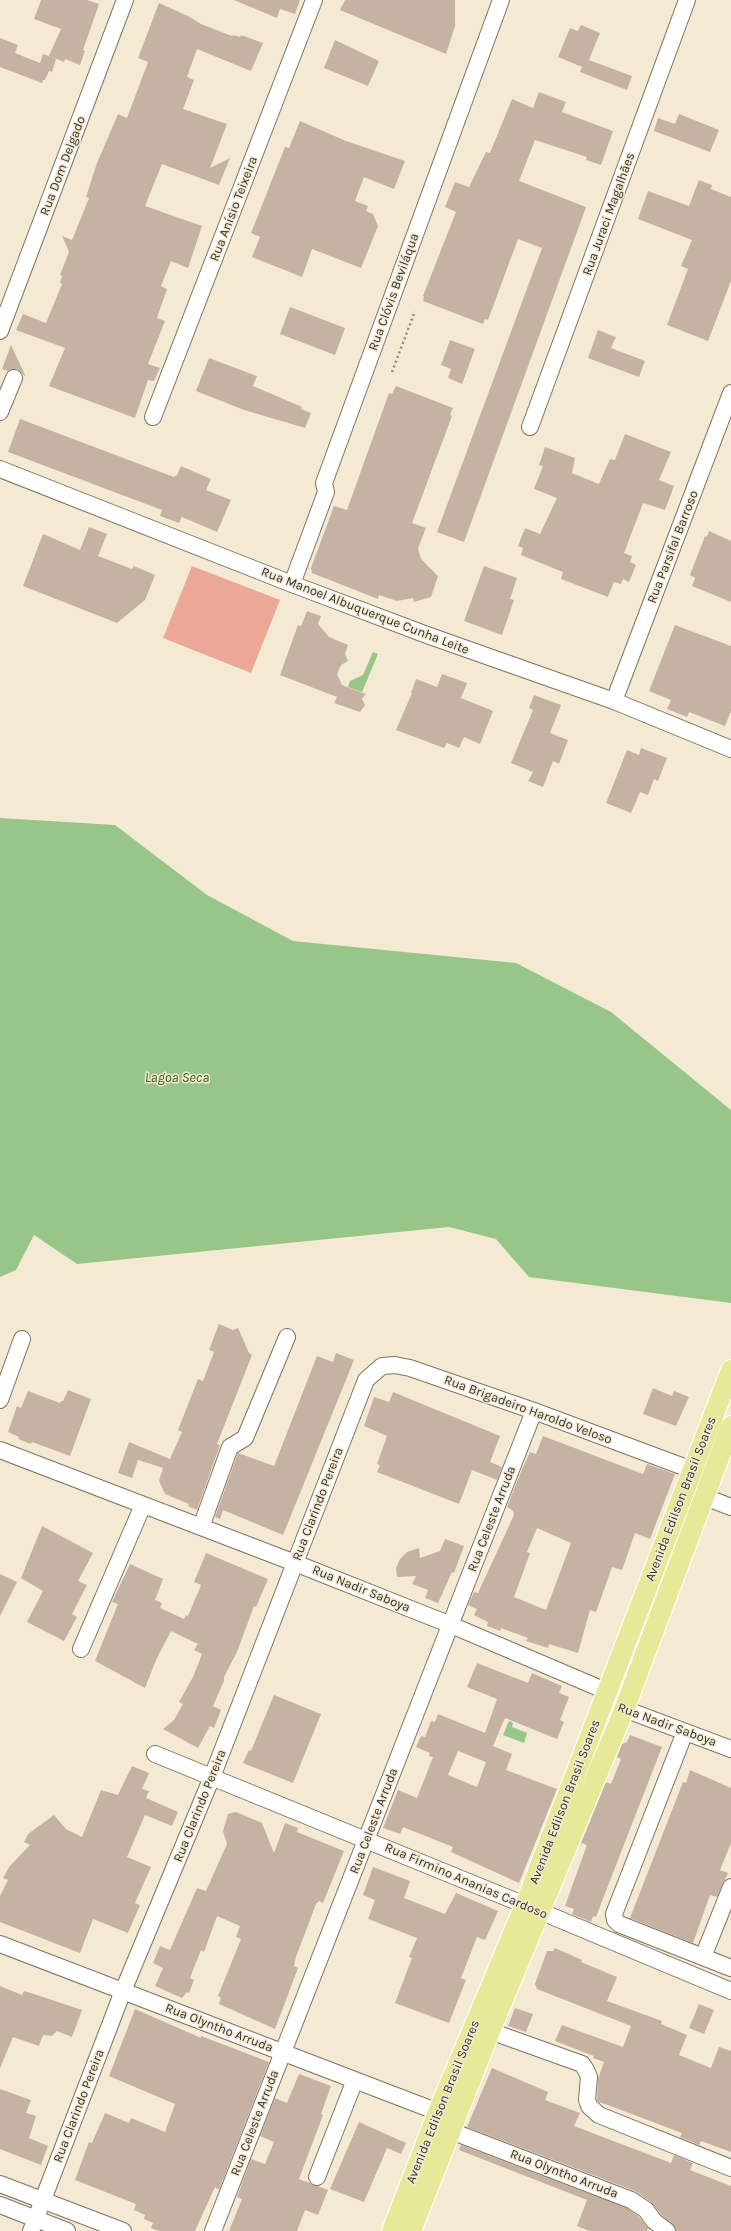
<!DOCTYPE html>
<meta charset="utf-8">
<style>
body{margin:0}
canvas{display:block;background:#f4ead4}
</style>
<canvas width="731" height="2231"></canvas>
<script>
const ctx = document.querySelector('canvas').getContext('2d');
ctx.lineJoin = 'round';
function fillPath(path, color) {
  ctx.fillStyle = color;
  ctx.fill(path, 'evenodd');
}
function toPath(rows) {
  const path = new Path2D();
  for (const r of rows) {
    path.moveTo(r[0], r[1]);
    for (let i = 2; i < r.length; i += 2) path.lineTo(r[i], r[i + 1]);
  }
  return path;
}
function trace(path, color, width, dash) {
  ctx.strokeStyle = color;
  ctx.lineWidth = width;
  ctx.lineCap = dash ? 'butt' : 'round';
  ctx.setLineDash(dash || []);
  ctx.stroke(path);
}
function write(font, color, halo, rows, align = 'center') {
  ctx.font = font + ' Karla,sans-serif';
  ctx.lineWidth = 3;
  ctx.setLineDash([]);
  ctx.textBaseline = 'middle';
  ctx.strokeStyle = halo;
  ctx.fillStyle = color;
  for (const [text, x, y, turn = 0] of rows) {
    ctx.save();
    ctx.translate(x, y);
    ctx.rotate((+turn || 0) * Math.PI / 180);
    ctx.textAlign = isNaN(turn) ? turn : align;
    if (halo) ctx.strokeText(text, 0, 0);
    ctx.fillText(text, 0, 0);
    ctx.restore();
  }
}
const green = toPath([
 [192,566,280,600,251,673,163,638]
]);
const water = toPath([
 [373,652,378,654,362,692,348,687,350,681,363,675],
 [0,818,115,825,207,895,293,941,516,963,611,1012,731,1110,731,1303,529,1277,496,1239,449,1227,77,1264,34,1235,16,1270,0,1277],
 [509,1721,513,1723,512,1727,527,1733,524,1743,503,1735]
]);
const building = toPath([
 [41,0,87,0,99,4,83,50,85,51,80,65,65,59,64,62,49,56,61,29,34,19],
 [234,0,300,0,295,14,280,9,277,18],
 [345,0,455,0,455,26,446,54,340,10],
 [159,3,188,16,201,24,232,36,233,35,240,37,241,35,263,43,251,71,197,49,187,77,194,80,183,109,227,124,210,168,230,158,219,185,162,164,145,206,202,226,188,268,171,261,161,286,167,289,157,318,165,321,148,364,160,368,154,381,148,380,135,418,49,386,65,348,16,330,23,314,46,323,62,284,60,283,62,276,60,275,69,252,62,236,72,240,89,198,86,197,97,163,118,114,127,118,148,62,138,58],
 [581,25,600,33,589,60,632,76,627,90,580,72,582,67,558,57,570,28,578,31],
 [0,38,18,45,15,53,40,63,43,54,56,59,52,72,49,71,45,80,43,80,42,83,0,67],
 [335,40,379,61,368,86,324,68],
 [539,92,566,102,562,112,613,131,601,165,586,160,587,157,535,140,519,181,586,207,464,542,437,532,542,248,518,239,488,320,485,319,483,324,423,301,424,296,423,296,456,212,445,207,455,182,469,187,486,152,490,153,512,99,533,108],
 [679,114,719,130,710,152,654,131,658,118,675,124],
 [300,121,346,141,405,161,394,189,364,177,355,201,368,206,366,211,373,214,378,226,361,268,312,249,302,277,252,257,260,237,251,233,285,147,289,148],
 [699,180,712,185,711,189,731,197,731,281,708,341,667,325,688,269,681,266,692,240,638,219,648,191,689,206],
 [290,307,345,328,335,355,280,334],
 [598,330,616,337,611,348,645,361,639,377,588,358],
 [450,340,475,349,462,384,448,378,451,369,441,365],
 [11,345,26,377,17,369,8,371,2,369],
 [209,358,257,376,253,386,302,407,301,409,311,413,305,428,244,410,196,391],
 [396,386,453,408,450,415,452,416,412,523,426,528,418,548,421,559,438,576,431,597,414,602,413,598,397,601,379,595,378,599,312,573,311,568,334,506,347,510,389,393,392,394],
 [20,419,174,477,177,475,181,466,211,479,206,490,231,500,217,532,182,517,179,523,160,516,162,510,8,452],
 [625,434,671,452,659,480,674,486,665,510,643,503,624,553,632,556,630,562,636,565,629,582,623,579,621,584,614,582,608,597,561,579,563,572,521,555,523,548,518,546,525,528,540,534,557,498,534,489,543,466,539,465,545,447,575,458,572,473,599,484,610,459,615,460],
 [89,527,107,534,98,556,132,569,134,566,155,575,145,600,117,623,23,586,43,534,80,550],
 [709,531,731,541,731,602,692,586,695,578,690,575,705,536,707,537],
 [484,566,517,578,510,599,514,600,502,635,464,621],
 [307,611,321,616,318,624,329,637,348,645,345,654,348,661,341,665,337,674,342,685,366,694,362,699,365,705,360,712,334,703,337,697,280,675,298,625,301,626],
 [675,625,731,646,731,711,725,726,689,712,687,717,667,709,671,700,649,691],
 [442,674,467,683,461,698,493,711,480,744,464,737,459,748,447,743,444,748,396,730,412,693,411,693,416,679,437,687],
 [534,695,561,705,550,733,568,740,559,764,553,761,543,787,528,781,533,772,511,763,533,710,529,708],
 [641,748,667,758,658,781,654,779,648,795,640,792,631,813,606,803,627,750,639,755],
 [219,1324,233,1330,238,1328,249,1353,252,1355,217,1444,220,1445,197,1510,188,1506,189,1504,165,1494,159,1481,163,1468,138,1460,132,1478,118,1473,129,1442,170,1459,182,1432,178,1430,198,1379,203,1381,214,1352,209,1350],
 [336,1353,354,1360,283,1535,223,1510,220,1519,215,1517,238,1453,274,1466,317,1356,333,1362],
 [653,1388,672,1396,674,1391,689,1397,676,1426,643,1414],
 [68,1390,91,1399,70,1456,32,1442,31,1444,18,1439,19,1437,8,1432,17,1406,21,1408,28,1391,60,1403,61,1401,63,1401],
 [393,1392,500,1436,490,1462,502,1467,497,1480,472,1470,459,1504,377,1472,380,1465,377,1464,387,1436,364,1426,374,1397,389,1402],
 [543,1436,643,1474,647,1464,675,1474,650,1539,635,1533,622,1570,612,1567,596,1612,590,1610,578,1653,549,1644,548,1648,526,1641,528,1638,501,1628,500,1631,487,1626,488,1622,474,1615,477,1609,468,1605,474,1592,478,1593,514,1515,513,1511,507,1507,520,1474,530,1452,536,1454],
 [537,1528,571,1543,546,1610,514,1597,530,1553,527,1552],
 [42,1526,93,1553,78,1581,87,1585,72,1614,77,1617,64,1641,27,1622,43,1591,21,1578],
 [445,1539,464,1546,454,1573,452,1572,438,1603,425,1598,428,1590,412,1584,416,1576,397,1577,396,1568,400,1559,407,1552,419,1548,420,1558,440,1551],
 [206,1553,268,1579,256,1607,254,1606,237,1652,224,1677,224,1681,213,1706,221,1710,214,1728,210,1726,198,1748,163,1729,174,1720,183,1704,179,1702,193,1677,202,1654,194,1650,198,1644,171,1631,156,1660,145,1688,95,1661,118,1604,112,1602,130,1564,163,1579,155,1600,162,1603,160,1608,184,1619,186,1615,188,1616,201,1585,194,1582],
 [0,1574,17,1582,0,1616],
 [477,1663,528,1683,532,1673,562,1686,559,1693,569,1697,560,1720,564,1722,557,1739,505,1718,493,1746,512,1754,506,1770,557,1789,519,1883,451,1852,453,1847,403,1827,400,1834,383,1828,398,1790,417,1798,433,1757,429,1756,430,1753,416,1747,421,1736,425,1737,431,1721,435,1722,438,1714,485,1733,497,1699,467,1687],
 [458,1751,486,1762,477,1787,448,1775],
 [274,1695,321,1714,293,1783,243,1763,249,1750,251,1751],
 [630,1735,662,1747,604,1896,596,1917,593,1916,591,1922,572,1914,574,1909,565,1906,587,1845,581,1843,606,1782,611,1784,621,1759,617,1757,622,1744,627,1742],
 [132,1766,149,1773,142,1789,149,1791,146,1798,178,1812,172,1826,145,1815,127,1857,151,1867,135,1903,140,1905,128,1933,93,1919,80,1953,0,1922,0,1896,8,1880,3,1878,9,1867,30,1845,24,1842,28,1834,54,1815,66,1829,82,1837,101,1790,118,1795],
 [690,1770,731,1788,731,1843,720,1870,728,1873,717,1897,710,1895,693,1943,630,1918,683,1782,686,1783],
 [236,1812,262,1823,274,1853,285,1823,298,1828,297,1832,344,1851,323,1903,319,1901,316,1904,296,1957,294,1966,298,1968,275,2029,219,2004,221,1998,218,1996,241,1939,236,1937,240,1926,217,1916,204,1952,201,1950,190,1978,194,1980,189,1993,187,1992,182,1998,155,1986,163,1968,153,1963,160,1946,170,1950,197,1888,206,1891,227,1844,223,1831,228,1814],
 [373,1867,410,1881,404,1898,445,1914,456,1893,498,1911,485,1940,477,1937,461,1978,466,1980,449,2023,395,2003,412,1958,409,1957,417,1938,368,1919,375,1900,363,1895],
 [555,1948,582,1960,581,1962,617,1977,607,2001,662,2021,661,2024,687,2035,679,2055,711,2068,719,2047,731,2051,731,2152,701,2141,699,2145,680,2137,682,2133,597,2101,598,2079,604,2062,593,2058,594,2056,555,2041,562,2025,623,2047,631,2026,537,1989,535,1984,547,1951,553,1951],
 [0,1986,22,1995,24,1991,34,1994,82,2010,72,2037,57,2031,52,2036,43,2035,39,2046,13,2037,0,2068],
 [699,2004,714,2010,704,2034,689,2028],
 [515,2008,533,2014,526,2032,508,2026],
 [135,2009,201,2038,201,2036,269,2062,219,2190,215,2187,195,2231,159,2231,151,2228,153,2223,144,2219,145,2215,134,2210,136,2204,75,2180,89,2142,92,2143,105,2113,129,2123,131,2118,165,2132,175,2104,109,2076],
 [492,2068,548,2092,545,2100,580,2113,574,2126,671,2163,674,2155,693,2163,690,2170,731,2186,731,2231,676,2231,673,2224,661,2214,651,2202,635,2191,467,2127],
 [299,2074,331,2086,321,2114,323,2115,299,2179,328,2190,318,2215,305,2210,297,2231,229,2231,242,2199,237,2197,251,2159,265,2164,274,2142,260,2136,275,2098,287,2103],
 [0,2089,31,2100,26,2113,36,2116,29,2138,48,2146,41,2165,0,2149],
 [359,2122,406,2143,401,2154,387,2148,364,2202,330,2189],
 [461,2145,627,2208,639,2217,648,2228,647,2231,589,2231,577,2226,587,2200,459,2150]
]);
const path = toPath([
 [392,372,415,311]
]);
const minor = toPath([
 [0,331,125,0],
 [0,412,14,378],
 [153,417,314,0],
 [530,427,687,0],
 [0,469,292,584,427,635,614,701,731,749],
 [292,584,326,492,324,483,501,0],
 [614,701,731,393],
 [0,1400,22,1339],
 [0,1450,295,1563,451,1625,606,1691],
 [705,1497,731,1507],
 [201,1527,230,1447,245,1438,287,1337],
 [81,1649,143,1505],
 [603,1701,731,1749],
 [685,1732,614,1914,615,1920,619,1924,731,1968],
 [155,1754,525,1905,731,1991],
 [0,1944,438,2112],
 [703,1957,731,1887],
 [490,2031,582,2064,586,2070,589,2077,587,2100,589,2106,599,2115,731,2168],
 [451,2131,631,2200,646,2210,654,2221,667,2231],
 [317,2177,355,2080],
 [0,2184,123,2231],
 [0,2205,67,2231],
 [31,2231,123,1991,212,1777,366,1380,382,1366,395,1365,410,1368,534,1411,692,1470],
 [213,2231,534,1411]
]);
const major = toPath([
 [392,2231,438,2112,525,1905,731,1370],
 [411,2231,490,2031,624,1710,731,1426]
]);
const streetNames = [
 ["Rua Dom Delgado",63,166,-69],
 ["Rua Anísio Teixeira",234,209,-69],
 ["Rua Juraci Magalhães",609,214,-70],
 ["Rua Clóvis Beviláqua",394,292,-70],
 ["Rua Parsifal Barroso",673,547,-69],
 ["Rua Manoel Albuquerque Cunha Leite",365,611,21],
 ["Rua Brigadeiro Haroldo Veloso",528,1410,20],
 ["Avenida Edilson Brasil Soares",681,1499,-69],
 ["Rua Clarindo Pereira",318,1504,-69],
 ["Rua Celeste Arruda",492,1519,-69],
 ["Rua Nadir Saboya",361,1589,22],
 ["Rua Nadir Saboya",667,1725,20],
 ["Avenida Edilson Brasil Soares",565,1802,-69],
 ["Rua Clarindo Pereira",200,1806,-68],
 ["Rua Celeste Arruda",374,1821,-69],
 ["Rua Firmino Ananias Cardoso",466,1881,23],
 ["Rua Olyntho Arruda",219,2028,21],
 ["Avenida Edilson Brasil Soares",443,2102,-68],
 ["Rua Clarindo Pereira",79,2106,-69],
 ["Rua Celeste Arruda",255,2123,-69],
 ["Rua Olyntho Arruda",564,2174,21]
];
const waterNames = [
 ["Lagoa Seca",177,1078]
];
fillPath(green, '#eba897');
fillPath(water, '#98c689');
fillPath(building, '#c6b2a3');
trace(minor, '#7e7460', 18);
trace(major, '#fff', 22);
trace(path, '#948d7e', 2.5, [2, 3]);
trace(minor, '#fff', 16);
trace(major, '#e6ea98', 20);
write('13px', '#37332a', '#f4ead4', streetNames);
write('italic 14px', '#2c6412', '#f4ead4', waterNames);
</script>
